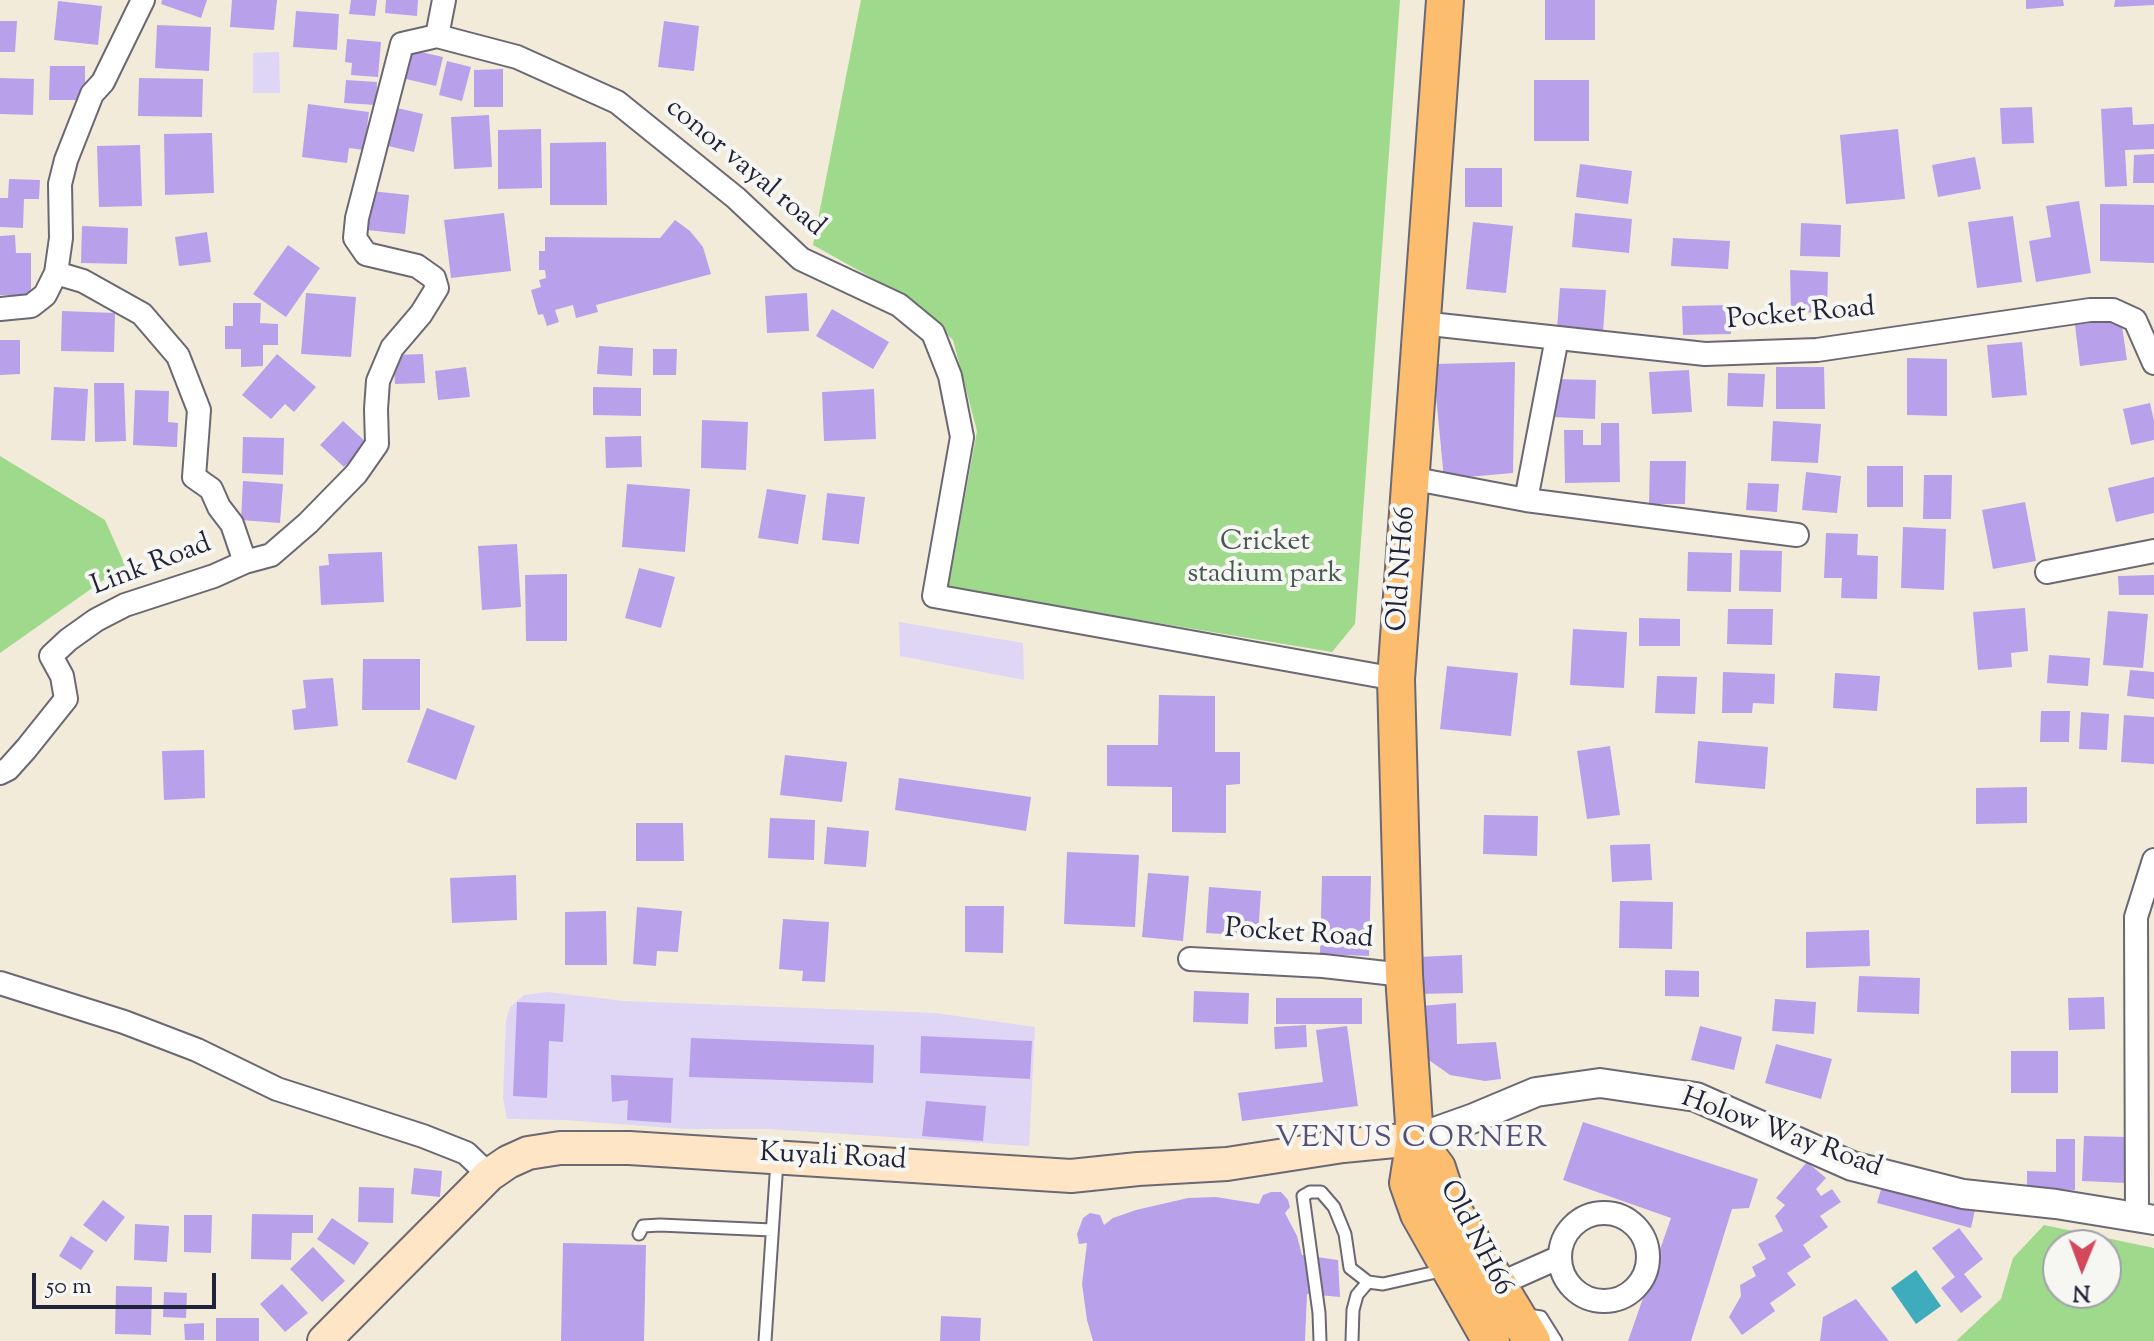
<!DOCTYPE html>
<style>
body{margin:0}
#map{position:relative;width:2154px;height:1341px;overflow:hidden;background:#f3ebda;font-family:"Sorts Mill Goudy",serif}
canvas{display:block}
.north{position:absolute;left:2042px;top:1229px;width:80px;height:80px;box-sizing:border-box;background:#f6f6f2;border:2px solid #a1a1a9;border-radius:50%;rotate:181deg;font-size:22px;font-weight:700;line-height:32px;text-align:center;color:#22223b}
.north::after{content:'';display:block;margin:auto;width:28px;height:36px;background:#d1495b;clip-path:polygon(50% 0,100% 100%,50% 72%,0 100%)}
.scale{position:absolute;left:32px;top:1273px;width:184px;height:36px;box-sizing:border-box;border:4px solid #22223b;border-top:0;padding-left:10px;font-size:24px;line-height:28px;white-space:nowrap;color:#22223b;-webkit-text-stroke:6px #f6f6f2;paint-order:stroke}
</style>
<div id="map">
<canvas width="2154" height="1341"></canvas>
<div class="north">N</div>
<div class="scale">50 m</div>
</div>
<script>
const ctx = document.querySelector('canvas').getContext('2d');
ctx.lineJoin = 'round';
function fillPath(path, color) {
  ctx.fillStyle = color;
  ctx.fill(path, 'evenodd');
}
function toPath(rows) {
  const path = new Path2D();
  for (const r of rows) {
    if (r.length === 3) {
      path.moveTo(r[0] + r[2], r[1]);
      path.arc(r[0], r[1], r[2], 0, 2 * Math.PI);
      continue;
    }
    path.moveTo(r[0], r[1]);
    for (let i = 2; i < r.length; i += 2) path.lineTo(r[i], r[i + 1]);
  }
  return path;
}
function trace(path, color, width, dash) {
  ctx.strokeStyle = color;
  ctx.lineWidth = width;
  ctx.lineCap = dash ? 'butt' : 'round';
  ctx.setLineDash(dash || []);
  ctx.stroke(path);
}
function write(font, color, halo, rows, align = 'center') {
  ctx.font = font + ' "Sorts Mill Goudy",serif';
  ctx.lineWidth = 8;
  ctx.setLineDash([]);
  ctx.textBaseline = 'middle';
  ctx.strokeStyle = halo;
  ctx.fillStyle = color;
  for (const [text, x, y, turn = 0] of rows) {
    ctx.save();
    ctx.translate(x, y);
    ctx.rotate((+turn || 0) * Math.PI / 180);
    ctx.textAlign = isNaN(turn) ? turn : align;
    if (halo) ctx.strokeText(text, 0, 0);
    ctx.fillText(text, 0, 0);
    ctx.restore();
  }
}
const built = toPath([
 [279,52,280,93,253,93,253,53],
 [899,622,1023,643,1024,680,900,656],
 [548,992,624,1001,935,1013,1035,1027,1029,1146,768,1129,684,1129,565,1120,507,1119,503,1098,506,1021,510,1007,524,995]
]);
const green = toPath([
 [861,0,1400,0,1355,624,1332,652,948,588,977,431,953,340,910,299,813,245],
 [0,456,105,520,125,565,0,653],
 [2044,1225,2154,1248,2154,1341,1956,1341,2001,1299,2013,1258],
 [2058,1245,2106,1245,2106,1293,2058,1293]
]);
const water = toPath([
 [1916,1270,1941,1306,1916,1324,1891,1288]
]);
const building = toPath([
 [162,0,207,0,201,18,161,4],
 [232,0,277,0,274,30,230,27],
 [351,0,377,0,375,16,349,14],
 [386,0,418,0,417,16,385,13],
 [1545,0,1595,0,1595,40,1545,40],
 [2026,0,2063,0,2064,6,2026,9],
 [2115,0,2154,0,2154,5,2114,7],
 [58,1,102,6,98,45,54,40],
 [296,11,339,14,337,50,293,47],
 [0,21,17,21,15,52,0,52],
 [664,21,699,26,694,71,658,67],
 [157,25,211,27,209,71,155,68],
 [347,39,381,42,378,77,351,75,352,63,345,62],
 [412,50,443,57,436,86,406,79],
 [447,61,471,67,462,101,439,95],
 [50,66,85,66,85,100,49,100],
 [503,69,503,107,474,107,474,70],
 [0,78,34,79,33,115,0,114],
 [139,78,203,79,202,117,138,116],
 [346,80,377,82,376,105,344,103],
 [1534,80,1589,80,1589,141,1534,141],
 [308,104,369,112,364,150,349,148,347,163,302,157],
 [393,107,423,114,414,152,384,145],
 [2032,107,2034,143,2002,144,2000,108],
 [2132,107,2133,125,2154,124,2154,149,2125,150,2127,186,2105,187,2101,109],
 [489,115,492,167,454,169,451,117],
 [541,129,542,188,498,189,498,130],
 [1898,129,1905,199,1846,204,1840,135],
 [212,133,214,193,165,195,164,134],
 [606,142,607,205,550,205,550,143],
 [140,145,142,206,99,207,97,146],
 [2154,154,2154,183,2133,183,2134,155],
 [1975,157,1981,189,1938,197,1932,165],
 [1580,164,1632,171,1628,204,1576,197],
 [1465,168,1502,168,1502,207,1465,207],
 [9,179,40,180,39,199,24,199,23,228,0,227,0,198,8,198],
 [371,191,409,195,405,234,367,230],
 [2079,201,2091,273,2036,282,2029,241,2051,237,2046,206],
 [2100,204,2154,205,2154,263,2100,261],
 [504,213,511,271,451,278,444,220],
 [1575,213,1632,219,1629,253,1572,247],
 [2013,216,2022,282,1977,288,1968,222],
 [675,220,690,231,703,247,711,274,596,305,598,312,576,318,573,305,555,310,559,322,547,326,543,314,538,315,531,290,541,287,539,280,546,278,545,270,539,270,539,251,545,251,545,237,660,238],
 [1473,222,1513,226,1506,293,1466,289],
 [1801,223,1841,225,1840,257,1800,256],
 [82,226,128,228,127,264,81,263],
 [207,232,211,262,179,266,175,237],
 [15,235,16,253,31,253,31,295,0,295,0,236],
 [1673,238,1730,241,1728,269,1671,266],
 [288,245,320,268,286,317,253,294],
 [1790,270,1828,272,1827,313,1791,312],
 [1560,288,1606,290,1603,332,1557,329],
 [306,293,356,297,351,357,301,354],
 [807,293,809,331,767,333,765,296],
 [233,303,261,303,260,323,278,324,278,345,263,345,263,366,241,367,241,349,225,349,225,326,233,326],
 [1730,305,1731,334,1683,335,1682,306],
 [832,309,889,342,873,369,816,336],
 [62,311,115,313,114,352,61,351],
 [2121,319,2127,360,2080,366,2075,325],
 [0,340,20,340,20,374,0,375],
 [2022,342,2027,395,1992,398,1987,345],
 [599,346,633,348,632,376,597,374],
 [653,349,677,349,676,375,653,375],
 [277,354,316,387,294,412,285,404,271,419,242,395],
 [423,354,425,383,395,384,393,355],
 [1907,358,1947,359,1947,416,1907,415],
 [1515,362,1513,473,1444,479,1433,364],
 [466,367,470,397,438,400,435,371],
 [1776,367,1824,367,1825,409,1776,409],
 [1689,370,1692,412,1652,414,1649,372],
 [1728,373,1765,374,1763,407,1727,406],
 [1555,379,1596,380,1595,419,1553,417],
 [94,383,124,383,126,441,95,442],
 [54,387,88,389,85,441,51,440],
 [593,387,641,388,641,416,593,415],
 [874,389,876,439,824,441,822,392],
 [135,390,169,391,168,422,178,423,177,447,133,445],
 [2150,403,2154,421,2154,440,2131,445,2123,409],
 [702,420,748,422,746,470,701,468],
 [343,421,367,443,344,467,320,445],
 [1773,421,1821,424,1818,463,1771,461],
 [1601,423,1619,423,1620,482,1565,483,1564,430,1583,430,1583,445,1601,445],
 [641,436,642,467,606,468,605,437],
 [243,437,284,438,283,475,242,473],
 [1650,461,1686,461,1685,504,1649,504],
 [1867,466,1903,466,1903,507,1867,507],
 [1806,472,1841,476,1837,513,1802,510],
 [1924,475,1952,475,1951,519,1923,519],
 [2154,477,2154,513,2116,522,2108,488],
 [243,481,283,484,280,523,241,520],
 [1748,483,1779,484,1777,512,1746,510],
 [627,484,690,489,685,552,622,547],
 [767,489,806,495,798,544,758,538],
 [827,493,865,497,859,544,822,540],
 [2025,502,2036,561,1993,569,1982,510],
 [1903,527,1946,529,1944,590,1901,588],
 [1826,533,1858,534,1857,555,1878,556,1877,599,1841,598,1842,578,1824,578],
 [517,544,521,607,482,610,478,546],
 [1740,550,1782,551,1781,592,1739,591],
 [382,552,384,602,321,605,319,566,329,565,328,554],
 [1688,552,1732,553,1731,592,1687,591],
 [639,568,675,577,661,628,625,618],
 [567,574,567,641,526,641,525,575],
 [2154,575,2154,595,2119,595,2118,576],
 [2025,608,2028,651,2011,653,2012,667,1978,670,1973,612],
 [1728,609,1773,609,1772,645,1727,644],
 [2108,611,2148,614,2143,668,2103,665],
 [1639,618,1680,619,1680,646,1639,646],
 [1573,629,1627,632,1624,688,1570,685],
 [2049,655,2090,658,2088,686,2047,683],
 [363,659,420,659,420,710,362,710],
 [1447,666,1518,673,1511,736,1440,729],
 [2130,670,2154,672,2154,699,2127,696],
 [1723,672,1775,674,1774,704,1753,703,1752,713,1722,713],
 [1835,673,1880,676,1877,711,1833,708],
 [1657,676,1697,677,1695,714,1655,713],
 [333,678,338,726,294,730,292,710,306,708,303,680],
 [1159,695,1215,696,1215,752,1240,752,1240,784,1226,785,1226,833,1172,832,1172,787,1107,786,1107,745,1158,745],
 [427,708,475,726,456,780,407,762],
 [2041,711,2070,711,2069,742,2040,742],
 [2081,712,2109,714,2107,750,2079,749],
 [2124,715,2154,717,2154,764,2121,762],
 [1698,741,1768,747,1765,789,1695,783],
 [1610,746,1620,815,1587,819,1577,751],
 [204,750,205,798,164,800,162,751],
 [785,755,847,762,842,802,780,795],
 [899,778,1031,797,1026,831,895,810],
 [2027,787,2027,823,1976,824,1976,788],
 [1484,815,1538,816,1537,856,1483,854],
 [770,818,815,820,814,860,768,858],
 [636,823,683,823,684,861,636,861],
 [827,827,869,831,866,867,824,864],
 [1650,844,1652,880,1612,882,1610,845],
 [1067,852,1139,855,1135,927,1064,924],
 [1148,873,1189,876,1183,941,1142,937],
 [516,875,517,920,452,923,450,878],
 [1322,876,1371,876,1369,956,1320,954],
 [1209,887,1261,891,1258,936,1206,933],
 [1620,901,1673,902,1672,949,1619,948],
 [965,906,1004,906,1003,953,965,952],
 [637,907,682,911,678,952,657,951,656,966,633,964],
 [606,911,607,965,565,965,565,912],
 [783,919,829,922,825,982,802,981,803,971,779,969],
 [1869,930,1870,966,1806,968,1806,932],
 [1462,955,1463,993,1418,994,1417,957],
 [1665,970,1699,971,1699,997,1665,996],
 [1859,976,1920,978,1919,1014,1857,1012],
 [1194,991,1249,993,1248,1024,1193,1022],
 [2104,997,2105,1029,2069,1030,2068,998],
 [1276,998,1362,998,1362,1024,1276,1024],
 [1775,999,1816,1002,1814,1034,1772,1031],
 [517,1002,565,1004,563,1042,549,1041,547,1098,513,1096],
 [1456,1003,1457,1044,1496,1042,1501,1079,1485,1081,1450,1075,1426,1058,1421,1006],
 [1306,1025,1307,1047,1275,1049,1274,1027],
 [1347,1026,1358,1106,1242,1121,1238,1093,1323,1082,1316,1030],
 [1700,1026,1742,1037,1734,1070,1691,1060],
 [921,1036,1032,1041,1030,1079,920,1073],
 [691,1038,874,1045,873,1083,689,1077],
 [1776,1044,1832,1059,1821,1099,1765,1083],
 [2011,1051,2058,1051,2058,1093,2011,1093],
 [611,1075,673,1078,671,1123,627,1120,628,1100,612,1102],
 [926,1101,986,1106,983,1141,922,1136],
 [1583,1122,1758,1179,1749,1208,1732,1209,1691,1341,1628,1341,1671,1218,1563,1180],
 [2084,1136,2128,1137,2127,1183,2082,1181],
 [2056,1139,2075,1139,2075,1190,2027,1189,2027,1171,2056,1172],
 [1807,1162,1826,1178,1816,1189,1821,1196,1832,1189,1841,1202,1820,1216,1828,1227,1803,1245,1811,1257,1787,1273,1796,1285,1770,1303,1775,1311,1742,1335,1729,1317,1741,1296,1740,1285,1756,1276,1752,1267,1766,1259,1758,1244,1783,1231,1775,1216,1785,1205,1776,1198],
 [414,1168,442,1171,440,1197,411,1194],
 [1882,1186,1975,1210,1971,1228,1877,1203],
 [359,1187,394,1188,393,1223,358,1222],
 [1271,1192,1281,1192,1288,1200,1290,1207,1285,1213,1297,1236,1302,1255,1338,1260,1340,1297,1307,1294,1305,1341,1093,1341,1087,1320,1082,1284,1087,1243,1079,1244,1077,1234,1083,1218,1090,1213,1100,1215,1104,1225,1113,1218,1136,1210,1188,1198,1216,1197,1259,1204,1263,1195],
 [103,1200,125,1217,106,1242,83,1225],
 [252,1214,313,1215,313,1233,292,1233,291,1260,251,1259],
 [184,1215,212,1215,211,1253,184,1252],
 [332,1218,369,1243,354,1265,317,1239],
 [135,1224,169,1226,167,1262,134,1260],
 [1959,1228,1983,1259,1964,1274,1982,1297,1961,1313,1941,1288,1955,1277,1932,1248],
 [71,1236,94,1251,81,1270,59,1256],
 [563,1243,646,1245,644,1341,561,1341],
 [313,1247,345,1281,322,1302,290,1269],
 [282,1284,308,1313,285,1332,260,1304],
 [116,1286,152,1287,151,1335,115,1334],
 [164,1292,187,1293,186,1318,163,1317],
 [1856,1299,1889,1341,1820,1341,1823,1317],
 [941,1316,981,1318,980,1341,940,1341],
 [216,1318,259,1318,259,1341,216,1341],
 [204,1323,204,1340,185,1340,184,1324]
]);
const service = toPath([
 [639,1234,643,1226,660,1225,772,1230],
 [1527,1315,1541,1317,1556,1341],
 [765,1341,777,1161],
 [1320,1341,1319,1313,1303,1196,1310,1192,1321,1192,1334,1207,1345,1234,1350,1268,1368,1282,1383,1284,1445,1270],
 [1352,1341,1353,1310,1357,1295,1368,1282]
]);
const minor = toPath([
 [444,0,437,36,517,57,617,102,736,198,801,259,899,305,933,333,950,376,962,437,934,596,1396,679],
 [0,309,31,306,45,295,56,273,61,238,60,184,66,160,92,94,103,82,143,0],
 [1421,323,1705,354,1817,350,2090,310,2113,310,2135,320,2154,363],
 [1410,478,1526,500,1797,535],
 [1526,500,1557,338],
 [245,562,271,555,308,523,356,474,377,444,376,409,378,381,392,348,421,314,437,288,434,278,417,266,366,254,355,238,357,218,402,44,437,36],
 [2047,572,2154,551],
 [0,773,8,769,26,749,66,699,62,676,51,656,68,640,96,620,125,605,214,576,245,562,232,524,219,507,211,489,194,477,199,410,178,356,142,314,83,281,56,273],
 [1190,959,1323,966,1404,975],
 [0,983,124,1022,197,1050,277,1089,423,1136,466,1153,489,1175],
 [1604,1257,44],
 [2137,1216,2136,917,2154,860],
 [1497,1285,1560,1257]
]);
const tertiary = toPath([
 [1415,1139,1474,1118,1536,1092,1600,1083,1696,1097,1852,1166,1963,1194,2056,1204,2154,1220]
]);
const secondary = toPath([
 [324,1341,489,1175,508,1162,528,1153,560,1148,629,1148,1071,1176,1138,1169,1227,1164,1343,1146,1415,1139]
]);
const primary = toPath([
 [1445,0,1396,679,1404,975,1415,1139,1408,1183,1419,1214,1491,1341],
 [1415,1139,1437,1168,1448,1202,1532,1341]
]);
const streetNames = [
 ["conor vayal road",744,169,40],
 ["Pocket Road",1801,316,-5],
 ["Link Road",152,567,-21],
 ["Old NH66",1404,569,-86],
 ["Pocket Road",1299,936,4],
 ["Holow Way Road",1781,1135,20],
 ["Kuyali Road",833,1159,3],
 ["Old NH66",1474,1239,62]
];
const parkNames = [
 ["Cricket",1265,544],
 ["stadium park",1265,576]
];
const neighbourhoodNames = [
 ["VENUS CORNER",1412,1141]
];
fillPath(built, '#dfd5f5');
fillPath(green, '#9fd98c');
fillPath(water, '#3eacbc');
fillPath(building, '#b9a0eb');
trace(service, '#6b6873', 15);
trace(minor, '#6b6873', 26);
trace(tertiary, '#6b6873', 32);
trace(secondary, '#6b6873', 36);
trace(primary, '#6b6873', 40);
trace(service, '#fff', 11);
trace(minor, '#fff', 22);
trace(tertiary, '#fff', 28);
trace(secondary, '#fee5c5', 32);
trace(primary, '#fcbd6f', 36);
write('28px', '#22223b', '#f6f6f2', streetNames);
write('28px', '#485953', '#f6f6f2', parkNames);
ctx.letterSpacing = '2px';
write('30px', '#574e79', '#f6f6f2', neighbourhoodNames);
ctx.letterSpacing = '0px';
</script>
